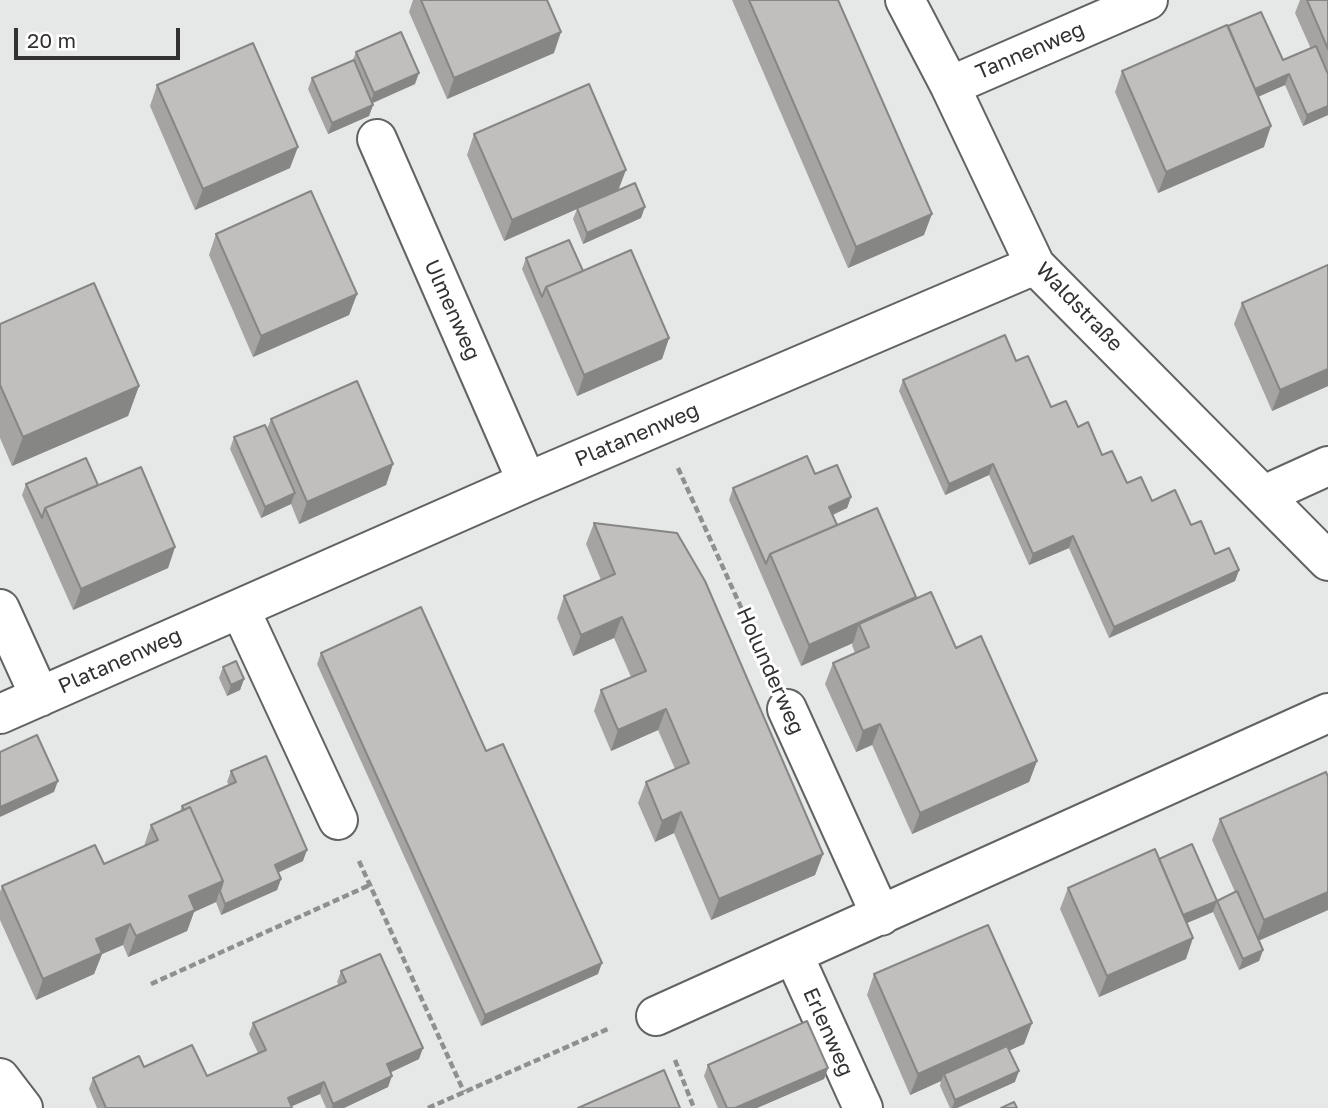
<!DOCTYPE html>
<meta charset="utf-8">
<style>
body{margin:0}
#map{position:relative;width:1328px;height:1108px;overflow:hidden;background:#e6e7e7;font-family:"Golos Text",sans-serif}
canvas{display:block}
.scale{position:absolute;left:14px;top:28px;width:166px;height:32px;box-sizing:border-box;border:4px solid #323233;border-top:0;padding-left:9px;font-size:21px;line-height:24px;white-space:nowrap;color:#323233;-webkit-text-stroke:5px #fff;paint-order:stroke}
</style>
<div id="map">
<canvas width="1328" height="1108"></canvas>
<div class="scale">20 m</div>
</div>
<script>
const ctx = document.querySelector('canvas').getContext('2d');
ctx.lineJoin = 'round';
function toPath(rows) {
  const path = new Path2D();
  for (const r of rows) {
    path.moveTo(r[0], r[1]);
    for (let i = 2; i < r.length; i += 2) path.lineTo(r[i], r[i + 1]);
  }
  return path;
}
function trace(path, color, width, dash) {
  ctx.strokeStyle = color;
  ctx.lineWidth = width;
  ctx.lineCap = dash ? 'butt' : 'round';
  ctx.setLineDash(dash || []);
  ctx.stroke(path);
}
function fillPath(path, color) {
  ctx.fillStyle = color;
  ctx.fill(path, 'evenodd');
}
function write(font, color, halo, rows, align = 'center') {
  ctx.font = font + ' "Golos Text",sans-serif';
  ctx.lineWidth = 6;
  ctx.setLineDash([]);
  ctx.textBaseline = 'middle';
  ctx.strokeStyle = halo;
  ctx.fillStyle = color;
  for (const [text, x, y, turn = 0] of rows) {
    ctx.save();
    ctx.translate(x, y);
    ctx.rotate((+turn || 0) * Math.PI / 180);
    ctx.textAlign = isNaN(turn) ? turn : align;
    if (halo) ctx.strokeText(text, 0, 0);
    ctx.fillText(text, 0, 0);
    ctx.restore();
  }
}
const path = toPath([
 [678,468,768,667],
 [359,861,464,1092],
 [151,984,372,884],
 [675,1060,694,1108],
 [428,1108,610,1028]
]);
const minor = toPath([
 [905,0,950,86,1035,265,1328,561],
 [950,86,1148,0],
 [377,139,527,482],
 [1264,495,1328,466],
 [0,609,40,697],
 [240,609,338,820],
 [787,709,881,916],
 [0,714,527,482,1035,265],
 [794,956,863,1108],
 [656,1016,1328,713],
 [0,1078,23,1108]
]);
const wall = toPath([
 [413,0,547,0,554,53,447,99,409,12],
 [732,0,838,0,924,235,848,268],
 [1300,0,1328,0,1328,115,1303,126,1285,85,1258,97,1264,147,1158,193,1115,92,1122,71,1228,26,1283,60,1311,49,1295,13],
 [356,52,415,84,373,103,373,105,369,116,328,134,308,89,312,78,353,60],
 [157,85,290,168,195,210,150,106],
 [474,134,619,190,641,218,583,244,573,219,577,209,504,241,467,155],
 [216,234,357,294,349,315,253,357,209,255],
 [526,258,583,271,669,338,662,359,577,396,522,269],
 [1328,265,1328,386,1272,411,1234,324,1242,303],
 [0,324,139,386,128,416,12,466,0,438],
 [1016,361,1051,407,1078,427,1127,483,1152,501,1191,525,1215,554,1239,570,1235,581,1109,638,1069,548,1029,565,989,475,945,495,899,391,903,380],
 [271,419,393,464,386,485,299,524,291,504,261,518,230,449,234,437,267,429],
 [815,474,851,497,847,508,833,515,837,525,916,597,915,599,956,648,1037,761,1029,782,912,834,872,745,856,752,825,684,833,663,855,653,852,645,853,643,801,666,729,500,733,488],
 [26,484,98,485,175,547,168,568,73,610,22,495],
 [594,523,823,854,815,875,711,920,674,833,655,842,638,803,646,782,675,769,658,730,611,751,594,711,601,690,631,677,614,638,573,656,557,618,564,596,601,580,586,544],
 [321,653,486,751,598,974,481,1026,317,664],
 [223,667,244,679,240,690,227,696,219,678],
 [231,771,303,861,278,872,281,879,277,890,221,915,216,902,194,912,187,931,128,957,123,945,102,954,94,974,36,1000,0,920,0,892,2,886,104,864,144,846,151,825,180,812,182,806,229,785,227,782],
 [1328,777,1328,910,1259,940,1263,950,1259,961,1239,970,1213,912,1187,923,1186,959,1099,997,1060,909,1068,888,1159,859,1217,901,1235,892,1212,840,1220,819],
 [341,971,419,1059,391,1072,388,1087,344,1108,326,1108,320,1094,291,1106,292,1108,97,1108,89,1089,93,1078,144,1067,207,1076,258,1053,249,1034,253,1023,339,985,337,982],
 [874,974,1032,1023,1024,1044,1009,1050,1015,1082,957,1108,950,1108,940,1086,941,1081,910,1095,867,995],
 [708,1065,828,1068,824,1079,757,1108,718,1108,704,1076]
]);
const shadedWall = toPath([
 [561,32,554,53,447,99,454,78],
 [419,73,415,84,370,104,374,93],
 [1289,74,1285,85,1248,101,1252,90],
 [373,105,369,116,328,134,332,123],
 [1328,106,1328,115,1303,126,1307,115],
 [1271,126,1264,147,1158,193,1166,172],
 [298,147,290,168,195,210,203,189],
 [626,170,618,191,504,241,512,220],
 [645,207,641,218,583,244,587,233],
 [932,214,924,235,848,268,856,247],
 [357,294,349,315,253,357,261,336],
 [669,338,662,359,577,396,584,375],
 [1328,369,1328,386,1272,411,1280,390],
 [139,386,128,416,12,466,23,437],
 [393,464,386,485,299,524,307,502],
 [993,464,989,475,945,495,949,484],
 [295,493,291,504,261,518,265,507],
 [851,497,847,508,825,518,829,507],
 [1073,536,1069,548,1029,565,1033,554],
 [175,547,168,568,73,610,81,589],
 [1239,570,1235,581,1109,638,1114,627],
 [916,597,909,618,859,624,853,643,801,666,809,645],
 [622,617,614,638,573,656,581,635],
 [244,679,240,690,227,696,231,685],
 [666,709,658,730,611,751,618,730],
 [880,724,872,745,856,752,863,731],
 [1037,761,1029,782,912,834,920,813],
 [58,781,54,792,0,817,0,807],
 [681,812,674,833,655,842,662,821],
 [307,850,303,861,271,876,275,865],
 [823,854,815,875,711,920,719,899],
 [281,879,277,890,221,915,225,904],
 [223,881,216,902,194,912,187,931,128,957,136,936,189,896],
 [1328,892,1328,910,1256,942,1264,920],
 [1217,901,1213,912,1175,928,1179,917],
 [130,924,123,945,102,954,94,974,36,1000,43,979,96,939],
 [1193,938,1186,959,1099,997,1107,976],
 [1263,950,1259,961,1239,970,1243,959],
 [602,963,598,974,481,1026,485,1015],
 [1032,1023,1024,1044,946,1079,944,1074,941,1081,910,1095,918,1074],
 [423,1048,419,1059,383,1076,387,1064],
 [828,1068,824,1079,757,1108,735,1108],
 [1019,1071,1015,1082,957,1108,952,1108,955,1100],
 [392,1076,388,1087,344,1108,332,1108,333,1104],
 [324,1082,320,1094,288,1108,288,1098]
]);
const building = toPath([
 [421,0,547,0,561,32,454,78,421,0],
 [749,0,838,0,932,214,856,247,749,0],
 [1307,0,1328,0,1328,49,1307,0],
 [1261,12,1283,60,1316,46,1328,74,1328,106,1307,115,1289,74,1255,89,1228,26,1261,12],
 [1227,25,1271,126,1166,172,1122,71,1227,25],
 [401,32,419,73,374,93,356,52,401,32],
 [253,43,298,147,203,189,157,85,253,43],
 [354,60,373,105,332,123,312,78,354,60],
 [589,84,626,170,512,220,474,134,589,84],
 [635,183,645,207,587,233,577,208,635,183],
 [311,191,357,294,261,336,216,234,311,191],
 [569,240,583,271,546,287,542,297,526,258,569,240],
 [631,250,669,338,584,375,546,287,631,250],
 [1328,265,1328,369,1280,390,1242,303,1328,265],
 [94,283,139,386,23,437,0,385,0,324,94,283],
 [1005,335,1016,361,1028,356,1051,407,1066,401,1078,427,1088,422,1102,455,1112,451,1127,483,1141,477,1152,501,1175,490,1191,525,1201,521,1215,554,1229,548,1239,570,1114,627,1073,536,1033,554,993,464,949,484,903,380,1005,335],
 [357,381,393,464,307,502,271,419,357,381],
 [265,425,295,493,265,507,234,437,265,425],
 [807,456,815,474,837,465,851,497,829,507,837,525,770,554,766,564,733,488,807,456],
 [86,458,98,485,45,508,42,518,26,484,86,458],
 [141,467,175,547,81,589,45,508,141,467],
 [877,508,916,597,809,645,770,554,877,508],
 [594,523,677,533,705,581,823,854,719,899,681,812,662,821,646,782,689,763,666,709,618,730,601,690,646,671,622,617,581,635,564,596,615,574,594,523],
 [931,592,956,648,981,636,1037,761,920,813,880,724,863,731,833,663,869,647,859,624,931,592],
 [421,607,486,751,503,744,602,963,485,1015,321,653,421,607],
 [236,661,244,679,231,685,223,667,236,661],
 [37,735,58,781,0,807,0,752,37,735],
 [266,756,307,850,275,865,281,879,225,904,220,891,223,881,190,807,184,810,182,806,236,782,231,771,266,756],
 [1326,772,1328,777,1328,892,1264,920,1220,819,1326,772],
 [190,807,223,881,189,896,195,910,136,936,130,924,96,939,102,953,43,979,2,886,95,845,104,864,158,840,151,825,190,807],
 [1192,844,1217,901,1183,915,1159,859,1192,844],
 [1155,849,1193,938,1107,976,1068,888,1155,849],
 [1237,891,1263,950,1243,959,1217,901,1237,891],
 [988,925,1032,1023,918,1074,874,974,988,925],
 [380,954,423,1048,387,1064,392,1076,333,1104,324,1082,288,1098,292,1108,106,1108,93,1078,139,1056,144,1067,192,1045,207,1076,266,1050,253,1023,346,982,341,971,380,954],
 [807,1021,828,1068,735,1108,727,1108,708,1065,807,1021],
 [1007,1046,1019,1071,955,1100,944,1074,1007,1046],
 [664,1070,680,1108,578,1108,664,1070],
 [1014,1102,1017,1108,1001,1108,1014,1102]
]);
const streetNames = [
 ["Tannenweg",1030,51,-23],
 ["Waldstraße",1079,307,46],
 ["Ulmenweg",452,310,66],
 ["Platanenweg",637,435,-23],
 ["Platanenweg",120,661,-24],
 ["Holunderweg",770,671,66],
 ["Erlenweg",828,1032,66]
];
trace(minor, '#616263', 42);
trace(path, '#8e8f8f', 4.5, [7, 3.5]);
trace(minor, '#fff', 38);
fillPath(wall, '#a5a4a3');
fillPath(shadedWall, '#868685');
fillPath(building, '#c0bfbe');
trace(building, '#868685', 2);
write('21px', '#323233', '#fff', streetNames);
</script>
